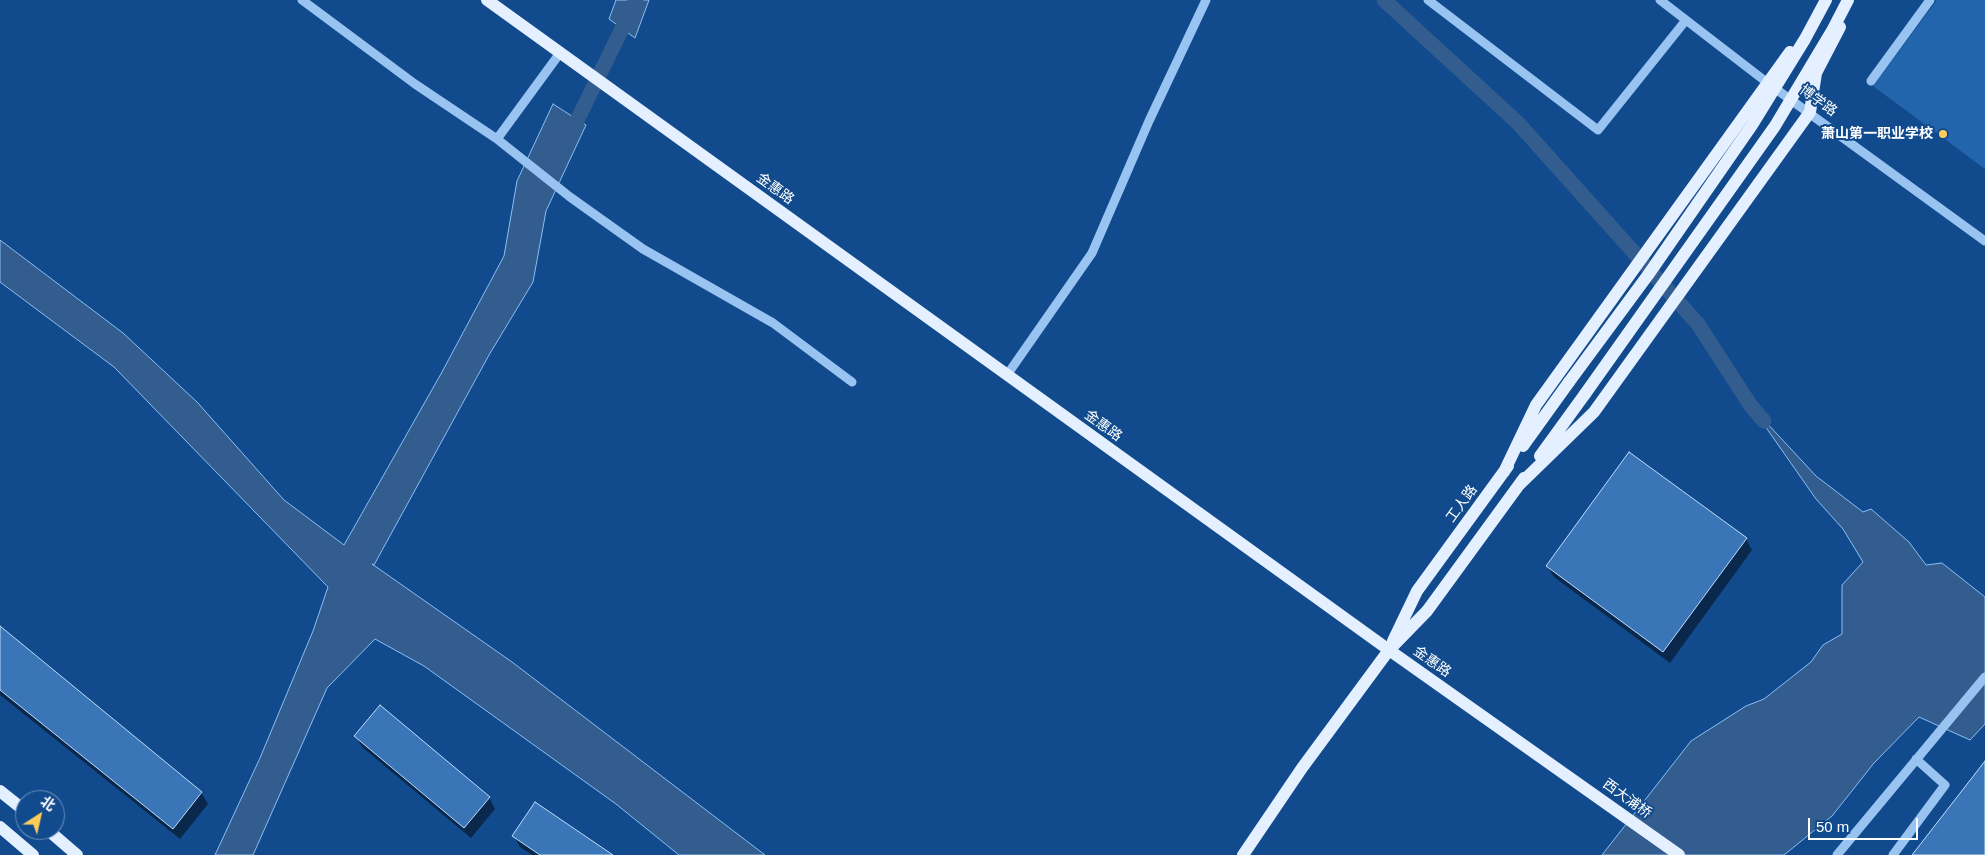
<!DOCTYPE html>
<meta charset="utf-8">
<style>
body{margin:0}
#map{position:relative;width:1985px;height:855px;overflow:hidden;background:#114b8e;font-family:Helvetica,"Noto Sans SC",sans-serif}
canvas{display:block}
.north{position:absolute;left:15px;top:790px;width:50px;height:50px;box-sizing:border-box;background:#114b8e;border:1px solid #7093bb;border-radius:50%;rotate:35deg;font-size:14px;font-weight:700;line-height:20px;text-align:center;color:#fff}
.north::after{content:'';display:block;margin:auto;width:18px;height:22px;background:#ffcb5a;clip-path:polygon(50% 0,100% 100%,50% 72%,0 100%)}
.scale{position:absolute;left:1808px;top:818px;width:110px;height:22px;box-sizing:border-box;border:2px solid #fff;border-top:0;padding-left:6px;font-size:15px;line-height:18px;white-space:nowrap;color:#fff;-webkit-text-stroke:4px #114b8e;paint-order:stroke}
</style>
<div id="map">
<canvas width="1985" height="855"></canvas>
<div class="north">北</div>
<div class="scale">50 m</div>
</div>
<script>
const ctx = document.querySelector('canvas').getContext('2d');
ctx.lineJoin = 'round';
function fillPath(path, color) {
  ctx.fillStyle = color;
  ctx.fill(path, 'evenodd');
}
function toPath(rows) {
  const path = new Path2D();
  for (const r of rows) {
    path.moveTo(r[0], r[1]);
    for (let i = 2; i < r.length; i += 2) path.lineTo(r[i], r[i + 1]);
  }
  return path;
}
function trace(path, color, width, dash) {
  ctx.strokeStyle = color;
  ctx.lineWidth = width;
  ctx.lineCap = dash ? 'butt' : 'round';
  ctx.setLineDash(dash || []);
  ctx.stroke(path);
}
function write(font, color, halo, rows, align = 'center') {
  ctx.font = font + ' Helvetica,"Noto Sans SC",sans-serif';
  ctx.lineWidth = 4;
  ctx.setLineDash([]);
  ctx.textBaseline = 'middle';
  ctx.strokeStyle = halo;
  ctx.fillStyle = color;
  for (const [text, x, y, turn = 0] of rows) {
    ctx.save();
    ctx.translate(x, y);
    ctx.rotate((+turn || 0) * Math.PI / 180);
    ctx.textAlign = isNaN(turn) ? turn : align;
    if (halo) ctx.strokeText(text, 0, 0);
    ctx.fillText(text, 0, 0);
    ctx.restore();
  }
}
const green = toPath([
 [1937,0,1985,0,1985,169,1873,86]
]);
const water = toPath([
 [616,0,649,0,635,38,609,19,616,0],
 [553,104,586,125,546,211,533,282,489,355,374,565,372,564,512,662,765,855,679,855,616,804,424,666,375,639,327,688,253,855,215,855,260,758,313,631,328,587,114,367,0,282,0,240,123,333,197,402,284,500,344,545,442,372,504,256,517,181,553,104],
 [1751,406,1816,476,1863,512,1871,509,1909,542,1926,565,1942,563,1985,597,1985,724,1970,740,1919,717,1874,763,1832,816,1784,855,1602,855,1691,741,1746,706,1764,699,1811,662,1823,645,1842,634,1842,585,1863,562,1843,529,1816,499,1751,406]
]);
const shadow = toPath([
 [1746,539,1752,550,1670,663,1554,577,1547,566],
 [0,627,201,792,208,804,180,839,0,695],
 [356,736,489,797,495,809,471,838,362,747],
 [514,836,610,855,532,855,520,847]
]);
const canal = toPath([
 [1384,0,1518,123,1698,324,1751,406,1764,421],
 [569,137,636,0]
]);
const building = toPath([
 [1629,452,1747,538,1663,652,1546,566,1629,452],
 [0,626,202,792,173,829,0,690,0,626],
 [380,705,490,797,464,828,354,736,380,705],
 [1985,761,1985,855,1912,855,1985,761],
 [535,802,613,855,540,855,512,836,535,802]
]);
const minor = toPath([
 [302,0,415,84,497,139],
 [1428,0,1598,130,1686,20],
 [1660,0,1769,84,1985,241],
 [560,53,497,139,570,197,643,249,773,323,852,382],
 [1871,81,1930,0],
 [1007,375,1092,253,1149,121,1206,0],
 [1837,855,1985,677],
 [1893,855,1945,785,1916,759]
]);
const major = toPath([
 [487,0,1389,650,1679,855],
 [1523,446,1569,382],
 [1540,456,1585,394],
 [1504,472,1536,405,1790,52],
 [1519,485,1594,412,1810,112,1816,73,1840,27],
 [1393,641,1417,591,1508,466],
 [0,791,25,811],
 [0,827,33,855],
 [48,830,77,855],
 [1243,855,1302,768,1389,650,1427,611,1524,478]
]);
const majorBridge = toPath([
 [1569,382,1648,275,1752,125,1805,39,1826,0],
 [1585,394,1775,126,1833,29,1848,0]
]);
const markers = [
 [1943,134,5,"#ffcb5a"]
];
const streetNames = [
 ["博学路",1818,101,36],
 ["金惠路",775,189,36],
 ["金惠路",1103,426,36],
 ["工人路",1462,504,-54],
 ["金惠路",1432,662,35],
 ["西大浦桥",1627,799,36]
];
const poiNames = [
 ["萧山第一职业学校",1933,134]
];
fillPath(green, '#2265ad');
fillPath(water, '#325d8e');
trace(water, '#8abff6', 1);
fillPath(shadow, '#0007');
trace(canal, '#325d8e', 15);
fillPath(building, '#3975b7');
trace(building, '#c0ddfd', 1);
trace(minor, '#99c4f2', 9);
trace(major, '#e4efff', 12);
trace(majorBridge, '#e4efff', 12);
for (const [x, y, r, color] of markers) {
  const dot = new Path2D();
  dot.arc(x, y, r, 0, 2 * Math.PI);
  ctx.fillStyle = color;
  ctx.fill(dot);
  trace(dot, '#114b8e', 2);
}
write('14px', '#fff', '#114b8e', streetNames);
write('bold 14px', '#fff', '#114b8e', poiNames, 'right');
</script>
